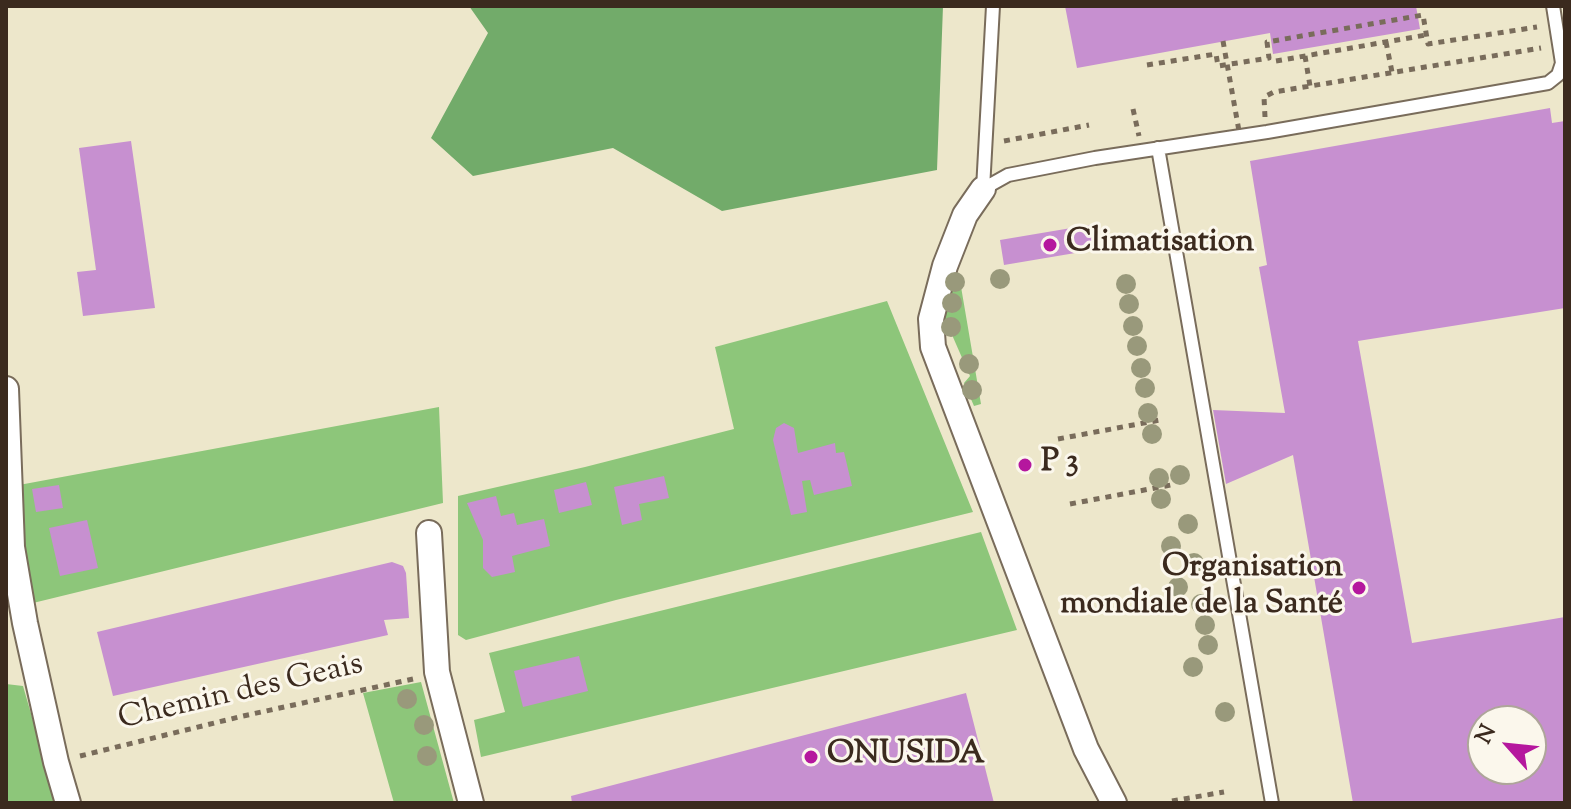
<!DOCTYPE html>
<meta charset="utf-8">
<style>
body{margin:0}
#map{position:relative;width:1571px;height:809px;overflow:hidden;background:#ede7cb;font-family:"Sorts Mill Goudy",serif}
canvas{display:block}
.frame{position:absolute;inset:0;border:8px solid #3b2a1e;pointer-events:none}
.north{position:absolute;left:1467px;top:705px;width:80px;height:80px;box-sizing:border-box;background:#fbf7ec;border:2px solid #aea59a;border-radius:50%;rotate:297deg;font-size:22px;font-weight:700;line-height:32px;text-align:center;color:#3b2a1e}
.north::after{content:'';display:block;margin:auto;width:28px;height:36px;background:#b5179e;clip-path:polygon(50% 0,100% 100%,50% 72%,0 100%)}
</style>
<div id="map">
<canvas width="1571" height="809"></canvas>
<div class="frame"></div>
<div class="north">N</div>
</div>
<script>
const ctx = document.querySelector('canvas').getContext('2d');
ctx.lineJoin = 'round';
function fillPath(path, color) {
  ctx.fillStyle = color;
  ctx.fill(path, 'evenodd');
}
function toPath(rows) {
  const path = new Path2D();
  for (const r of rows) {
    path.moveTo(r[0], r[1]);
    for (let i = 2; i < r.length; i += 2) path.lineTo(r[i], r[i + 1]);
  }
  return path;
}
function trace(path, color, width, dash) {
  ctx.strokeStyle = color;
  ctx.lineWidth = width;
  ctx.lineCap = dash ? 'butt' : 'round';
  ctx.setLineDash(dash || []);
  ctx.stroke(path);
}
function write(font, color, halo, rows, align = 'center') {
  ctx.font = font + ' "Sorts Mill Goudy",serif';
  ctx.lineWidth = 6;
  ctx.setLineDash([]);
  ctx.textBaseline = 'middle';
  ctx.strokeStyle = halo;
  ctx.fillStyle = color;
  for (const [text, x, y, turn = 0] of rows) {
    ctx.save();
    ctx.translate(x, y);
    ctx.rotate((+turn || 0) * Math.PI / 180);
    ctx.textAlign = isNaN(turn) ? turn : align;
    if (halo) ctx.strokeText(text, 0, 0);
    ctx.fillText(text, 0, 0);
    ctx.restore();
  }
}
const green = toPath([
 [959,275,981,404,974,406,964,383,970,376,949,328,942,330,940,321,952,276],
 [887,301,973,512,616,600,466,640,458,635,458,496,585,467,734,429,715,347],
 [439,407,443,503,33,603,24,553,19,485],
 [981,532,1017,630,481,757,474,720,505,712,489,653],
 [421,682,454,803,394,803,363,693],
 [6,684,23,686,57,803,6,803]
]);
const forest = toPath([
 [469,6,943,6,937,170,722,211,613,148,473,176,431,138,488,33]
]);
const building = toPath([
 [1065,6,1416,6,1420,29,1273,54,1270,33,1077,68],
 [1550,108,1552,123,1565,121,1565,308,1358,341,1412,643,1565,617,1565,803,1353,803,1293,455,1226,484,1213,410,1285,413,1259,267,1267,265,1250,161],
 [1483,721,1531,721,1531,769,1483,769],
 [131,141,155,308,83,316,77,272,96,270,79,148],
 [1095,224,1099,249,1004,265,1000,240],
 [784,423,794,428,798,453,835,443,836,453,844,452,852,486,814,495,810,480,802,481,807,512,791,515,773,440,776,428],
 [664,476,669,498,639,504,642,520,622,525,614,487],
 [586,482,592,505,559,513,554,490],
 [59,485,63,508,36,512,32,489],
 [496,496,501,516,514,513,517,525,544,519,550,546,512,556,515,572,492,577,483,568,483,540,467,503],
 [87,520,98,568,60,576,49,528],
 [392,562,403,566,406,573,409,618,384,620,388,635,113,696,97,632],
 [579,656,588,691,523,707,514,671],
 [966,693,994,803,572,803,571,796]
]);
const path = toPath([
 [1386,42,1392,72],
 [1305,56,1310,86],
 [1276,61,1426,35],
 [1147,65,1216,54,1218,66,1269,58,1267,42,1423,15,1428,44,1537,27],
 [1133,109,1139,136],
 [1265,117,1264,97,1274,92,1541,48],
 [1004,141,1089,125],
 [1058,439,1160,420],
 [1070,504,1171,485],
 [80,756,243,716,413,679],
 [1172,801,1224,792]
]);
const service = toPath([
 [1158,148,1272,803],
 [983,189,1008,175,1095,158,1267,132,1548,83,1558,75,1562,63,1553,6],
 [983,189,993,6]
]);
const minor = toPath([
 [983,189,965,215,945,266,931,319,933,347,1086,749,1114,803],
 [6,389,12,547,25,623,56,762,68,803],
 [429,533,437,672,471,803]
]);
const pathBridge = toPath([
 [1223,41,1239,131]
]);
const trees = [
 [1000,279],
 [955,282],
 [1126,284],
 [952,303],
 [1129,304],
 [1133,326],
 [951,327],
 [1137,346],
 [969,364],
 [1141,368],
 [1145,388],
 [972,390],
 [1148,413],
 [1152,434],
 [1180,475],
 [1159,478],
 [1161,499],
 [1188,524],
 [1171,546],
 [1194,563],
 [1178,587],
 [1201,604],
 [1205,625],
 [1208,645],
 [1193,667],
 [407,699],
 [1225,712],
 [424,725],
 [427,756]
];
const markers = [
 [1050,245,8,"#b5179e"],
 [1025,465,8,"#b5179e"],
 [1359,588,8,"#b5179e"],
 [811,757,8,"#b5179e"]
];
const poiNames = [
 ["Climatisation",1066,245],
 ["P 3",1041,465],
 ["Organisation",1343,570,"right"],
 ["mondiale de la Santé",1343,607,"right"],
 ["ONUSIDA",827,757]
];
const streetNames = [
 ["Chemin des Geais",241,694,-13]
];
fillPath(green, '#8dc67a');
fillPath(forest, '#72ab6a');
fillPath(building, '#c790d0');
trace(service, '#796c5b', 16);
trace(minor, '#796c5b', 28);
trace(path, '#796c5b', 5, [6, 6]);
trace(service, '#fff', 12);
trace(minor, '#fff', 24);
trace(pathBridge, '#796c5b', 5, [6, 6]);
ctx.fillStyle = '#99997b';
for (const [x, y] of trees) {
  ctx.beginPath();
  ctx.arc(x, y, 10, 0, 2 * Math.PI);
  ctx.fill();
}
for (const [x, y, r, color] of markers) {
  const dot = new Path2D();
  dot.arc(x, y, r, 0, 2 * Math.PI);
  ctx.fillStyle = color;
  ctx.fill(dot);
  trace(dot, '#fbf7ec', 3);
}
write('bold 32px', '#3b2a1e', '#fbf7ec', poiNames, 'left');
write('32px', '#3b2a1e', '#fbf7ec', streetNames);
</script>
